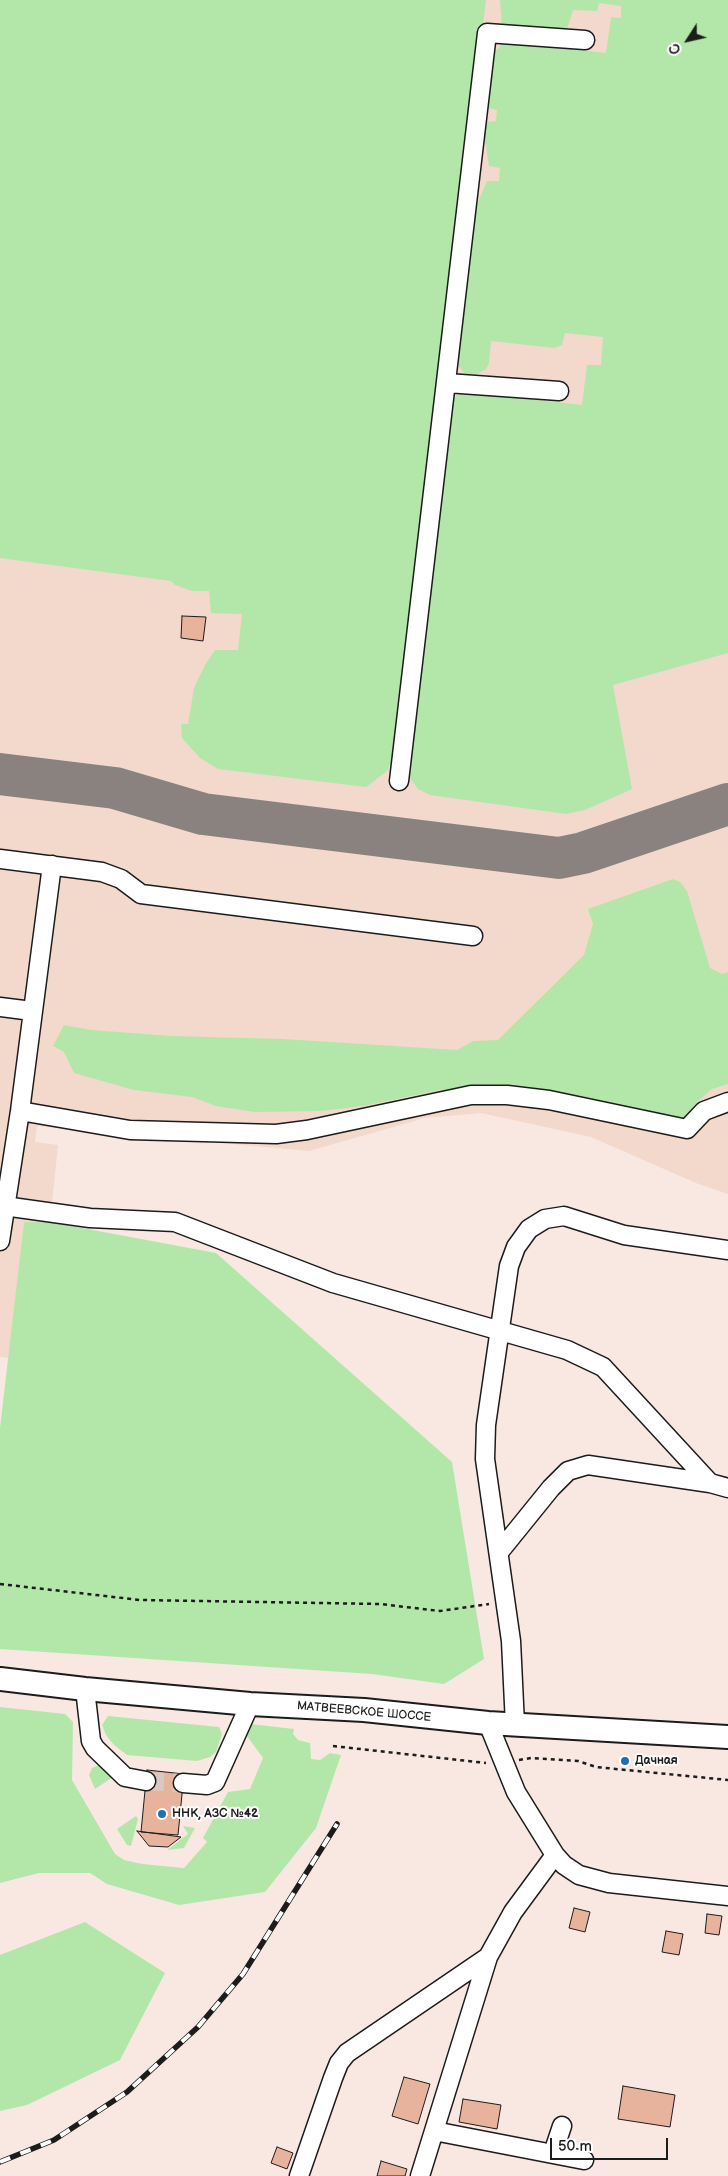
<!DOCTYPE html>
<meta charset="utf-8">
<style>
body{margin:0}
#map{position:relative;width:728px;height:2176px;overflow:hidden;background:#f8e8e1;font-family:"Balsamiq Sans",sans-serif}
canvas{display:block}
.north{position:absolute;left:663px;top:15px;width:50px;height:50px;-webkit-text-stroke:4px #fff;paint-order:stroke;rotate:235deg;font-size:14px;font-weight:700;line-height:20px;text-align:center;color:#1c1c1c}
.north::after{content:'';display:block;margin:auto;width:18px;height:22px;background:#1c1c1c;clip-path:polygon(50% 0,100% 100%,50% 72%,0 100%)}
.scale{position:absolute;left:550px;top:2138px;width:118px;height:22px;box-sizing:border-box;border:2px solid #1c1c1c;border-top:0;padding-left:6px;font-size:15px;line-height:18px;white-space:nowrap;color:#1c1c1c;-webkit-text-stroke:4px #fff;paint-order:stroke}
</style>
<div id="map">
<canvas width="728" height="2176"></canvas>
<div class="north">С</div>
<div class="scale">50 m</div>
</div>
<script>
const ctx = document.querySelector('canvas').getContext('2d');
ctx.lineJoin = 'round';
function fillPath(path, color) {
  ctx.fillStyle = color;
  ctx.fill(path, 'evenodd');
}
function toPath(rows) {
  const path = new Path2D();
  for (const r of rows) {
    path.moveTo(r[0], r[1]);
    for (let i = 2; i < r.length; i += 2) path.lineTo(r[i], r[i + 1]);
  }
  return path;
}
function trace(path, color, width, dash) {
  ctx.strokeStyle = color;
  ctx.lineWidth = width;
  ctx.lineCap = dash ? 'butt' : 'round';
  ctx.setLineDash(dash || []);
  ctx.stroke(path);
}
function write(font, color, halo, rows, align = 'center') {
  ctx.font = font + ' "Balsamiq Sans",sans-serif';
  ctx.lineWidth = 4;
  ctx.setLineDash([]);
  ctx.textBaseline = 'middle';
  ctx.strokeStyle = halo;
  ctx.fillStyle = color;
  for (const [text, x, y, turn = 0] of rows) {
    ctx.save();
    ctx.translate(x, y);
    ctx.rotate((+turn || 0) * Math.PI / 180);
    ctx.textAlign = isNaN(turn) ? turn : align;
    if (halo) ctx.strokeText(text, 0, 0);
    ctx.fillText(text, 0, 0);
    ctx.restore();
  }
}
const built = toPath([
 [0,0,728,0,728,1194,696,1183,591,1137,481,1113,425,1118,309,1151,37,1126,35,1142,58,1145,50,1222,24,1222,9,1358,0,1357]
]);
const green = toPath([
 [0,0,486,0,392,760,387,771,366,787,218,769,200,758,182,738,181,724,188,724,194,688,205,665,215,650,238,650,242,614,211,613,209,591,192,591,175,585,171,581,0,558],
 [500,0,728,0,728,653,613,685,632,789,585,810,566,814,430,795,418,789,409,777,404,763,451,400,457,395,470,392,582,405,587,365,601,365,603,337,565,333,562,345,555,348,491,341,489,363,486,369,477,374,465,374,455,361,475,209,487,181,499,181,500,168,489,166,484,134,486,122,496,121,497,110,488,108,494,53,502,44,513,42,606,53,611,17,621,18,621,6,599,3,597,11,573,10,566,32,502,28],
 [673,879,680,882,687,891,710,968,722,974,728,972,728,1084,712,1089,697,1102,683,1119,566,1096,495,1086,440,1090,363,1106,321,1111,255,1112,216,1106,192,1097,134,1090,74,1073,64,1052,53,1046,64,1025,91,1030,171,1036,283,1039,457,1050,473,1041,498,1040,584,955,593,924,588,909],
 [24,1222,50,1222,216,1253,452,1462,484,1659,444,1684,372,1674,0,1649,0,1428],
 [0,1707,65,1714,73,1722,72,1780,115,1854,124,1860,142,1864,184,1868,207,1842,203,1838,228,1792,250,1789,263,1758,247,1736,250,1724,294,1729,293,1734,298,1740,310,1743,311,1759,320,1760,330,1753,341,1755,316,1828,265,1892,179,1905,107,1884,90,1873,39,1873,0,1883],
 [108,1716,219,1727,222,1734,216,1752,210,1757,197,1761,127,1755,114,1745,106,1735,102,1725],
 [97,1766,101,1766,113,1777,95,1789,89,1775,92,1768],
 [136,1816,138,1819,131,1846,127,1845,117,1829],
 [183,1826,195,1828,184,1848,167,1850,188,1834],
 [85,1922,165,1973,120,2060,27,2105,0,2111,0,1955]
]);
const taxiway = toPath([
 [0,774,115,788,203,814,559,858,583,853,728,804]
]);
const building = toPath([
 [182,616,206,617,203,641,181,638,182,616],
 [147,1770,184,1774,178,1835,141,1832,147,1770],
 [137,1831,181,1837,168,1847,149,1846,137,1831],
 [574,1908,590,1912,585,1932,569,1928,574,1908],
 [707,1914,722,1916,719,1935,705,1933,707,1914],
 [666,1931,683,1934,679,1955,662,1952,666,1931],
 [404,2077,430,2084,418,2124,392,2116,404,2077],
 [623,2086,675,2095,670,2127,618,2119,623,2086],
 [463,2099,501,2105,497,2129,459,2122,463,2099],
 [277,2147,293,2153,287,2169,271,2163,277,2147],
 [381,2161,407,2169,405,2176,377,2176,381,2161]
]);
const minorTunnel = toPath([
 [146,1781,183,1783]
]);
const path = toPath([
 [0,1584,140,1600,380,1604,440,1611,489,1604],
 [333,1746,486,1763],
 [519,1760,531,1758,578,1761,596,1767,728,1780]
]);
const minor = toPath([
 [447,383,559,391],
 [399,781,487,33,585,40],
 [0,859,102,872,121,879,141,894,473,936],
 [0,1007,32,1011],
 [20,1111,130,1130,276,1134,307,1130,471,1095,507,1095,549,1100,687,1129,704,1111,728,1102],
 [4,1206,90,1218,175,1222,333,1283,567,1350,603,1367,710,1483,728,1488],
 [0,1241,20,1111,52,865],
 [500,1551,551,1488,568,1471,588,1465,710,1483],
 [85,1689,91,1741,95,1748,125,1777,146,1781],
 [488,1723,516,1792,555,1855,564,1865,579,1875,609,1883,728,1896],
 [515,1725,511,1641,485,1459,486,1425,509,1266,516,1247,529,1229,545,1219,564,1216,624,1235,728,1250],
 [183,1783,207,1785,215,1782,250,1704],
 [434,2131,584,2160],
 [553,2153,562,2126],
 [299,2176,333,2078,339,2063,347,2053,488,1957],
 [420,2176,488,1957,513,1912,555,1855]
]);
const major = toPath([
 [0,1679,85,1689,250,1704,364,1710,488,1723,728,1737]
]);
const rail = toPath([
 [0,2162,54,2140,127,2092,198,2027,243,1974,337,1824]
]);
const markers = [
 [625,1761,5,"#1f6fb2"],
 [162,1814,5,"#1f6fb2"]
];
const streetNames = [
 ["МАТВЕЕВСКОЕ ШОССЕ",364,1712,5]
];
const poiNames = [
 ["Дачная",635,1761],
 ["ННК, АЗС №42",172,1814]
];
fillPath(built, '#f3d8cc');
fillPath(green, '#b3e7a9');
trace(taxiway, '#8a827e', 42);
fillPath(building, '#e8b39c');
trace(building, '#1c1c1c', 1);
trace(minorTunnel, '#d7c9c3', 18, [18, 9]);
trace(minor, '#1c1c1c', 21);
trace(major, '#1c1c1c', 26);
trace(path, '#1c1c1c', 2.5, [4, 4]);
trace(minor, '#fff', 18);
trace(major, '#fff', 22);
trace(rail, '#1c1c1c', 5.5);
trace(rail, '#fff', 4, [11]);
for (const [x, y, r, color] of markers) {
  const dot = new Path2D();
  dot.arc(x, y, r, 0, 2 * Math.PI);
  ctx.fillStyle = color;
  ctx.fill(dot);
  trace(dot, '#fff', 2);
}
write('12px', '#1c1c1c', '#fff', streetNames);
write('bold 12px', '#1c1c1c', '#fff', poiNames, 'left');
</script>
